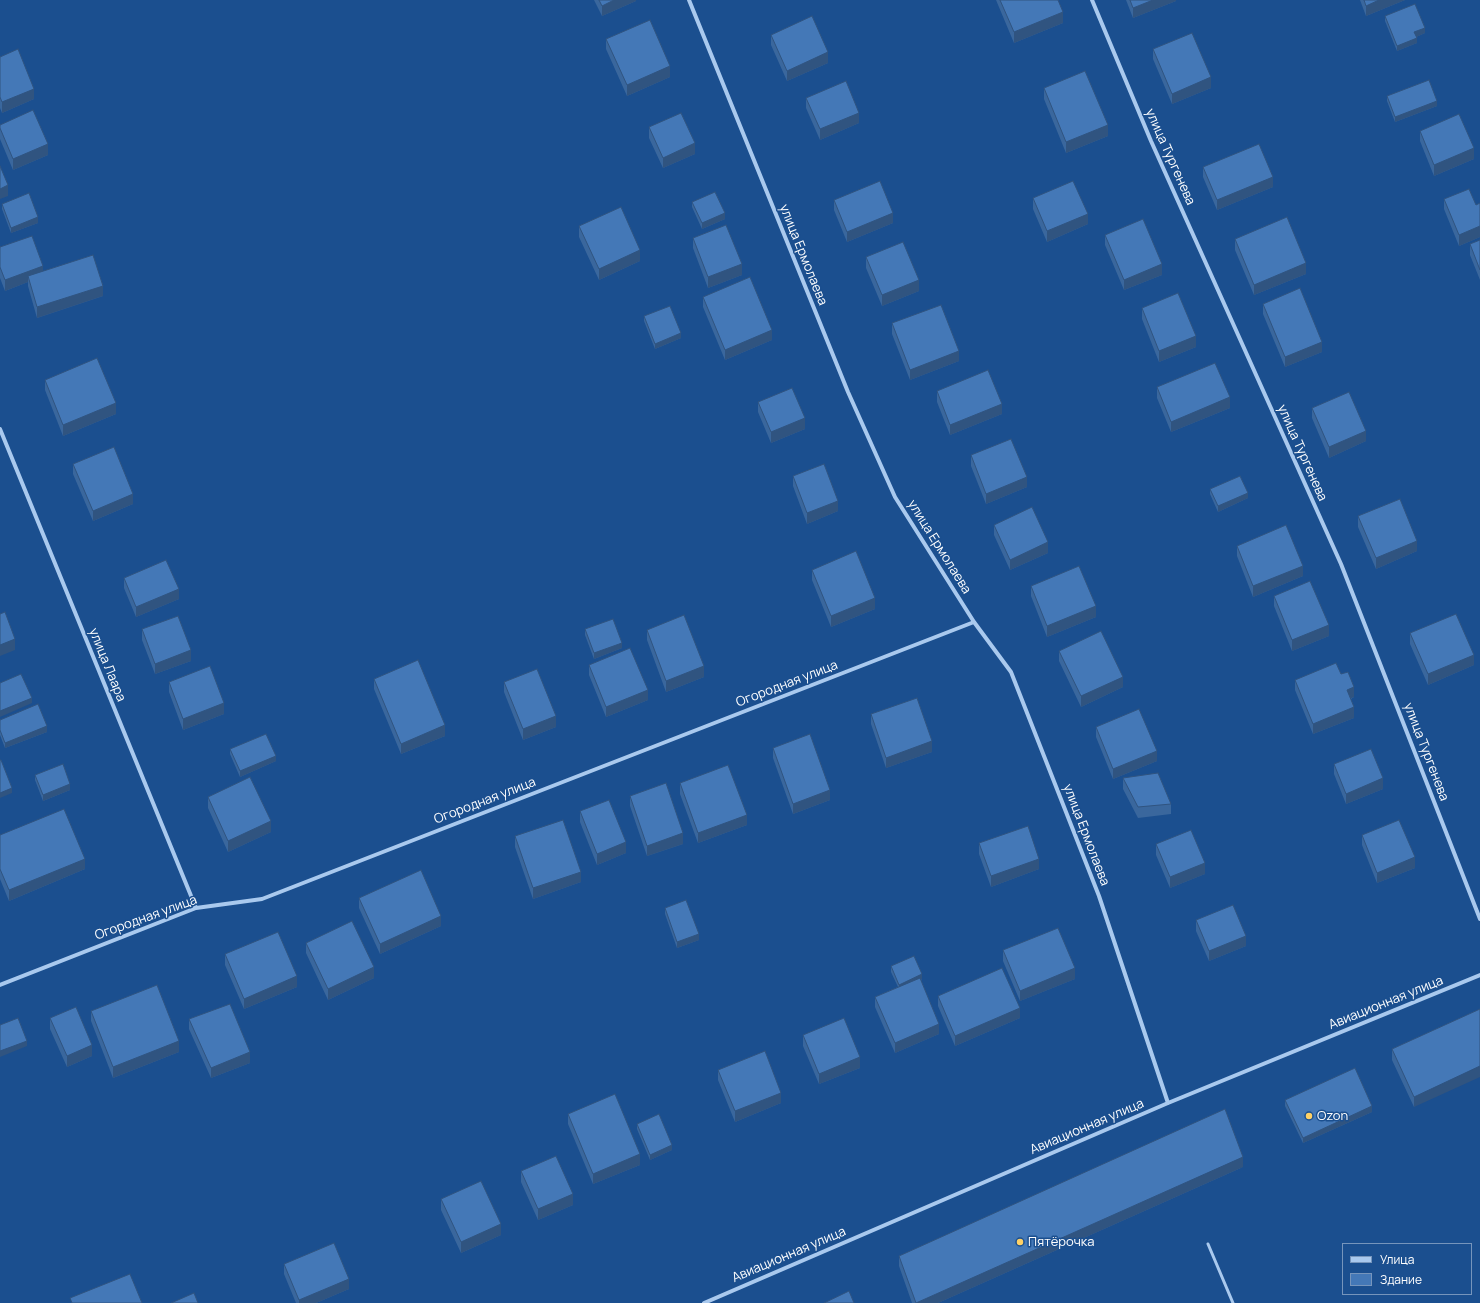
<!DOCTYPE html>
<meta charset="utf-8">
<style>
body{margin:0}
#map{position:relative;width:1480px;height:1303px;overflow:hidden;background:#1b4f8f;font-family:Manrope,sans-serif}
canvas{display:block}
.legend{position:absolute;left:1342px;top:1243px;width:130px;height:52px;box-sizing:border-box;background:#1b4f8f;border:1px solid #7695bc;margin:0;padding:5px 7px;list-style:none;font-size:12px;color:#fff}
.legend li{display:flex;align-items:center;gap:8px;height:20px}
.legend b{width:20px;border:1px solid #7695bc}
</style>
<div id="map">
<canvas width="1480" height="1303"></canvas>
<ul class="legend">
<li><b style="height:5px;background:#a9c9ee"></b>Улица</li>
<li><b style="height:11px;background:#4478b7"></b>Здание</li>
</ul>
</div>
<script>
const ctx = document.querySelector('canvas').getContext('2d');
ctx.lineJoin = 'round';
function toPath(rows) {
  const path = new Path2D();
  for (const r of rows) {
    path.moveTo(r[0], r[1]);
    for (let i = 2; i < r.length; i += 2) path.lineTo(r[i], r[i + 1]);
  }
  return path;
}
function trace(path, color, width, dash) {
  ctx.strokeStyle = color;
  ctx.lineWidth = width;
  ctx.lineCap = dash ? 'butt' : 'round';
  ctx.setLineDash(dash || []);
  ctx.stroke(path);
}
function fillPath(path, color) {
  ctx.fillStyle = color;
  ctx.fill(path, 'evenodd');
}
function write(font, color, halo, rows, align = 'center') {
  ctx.font = font + ' Manrope,sans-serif';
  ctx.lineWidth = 3;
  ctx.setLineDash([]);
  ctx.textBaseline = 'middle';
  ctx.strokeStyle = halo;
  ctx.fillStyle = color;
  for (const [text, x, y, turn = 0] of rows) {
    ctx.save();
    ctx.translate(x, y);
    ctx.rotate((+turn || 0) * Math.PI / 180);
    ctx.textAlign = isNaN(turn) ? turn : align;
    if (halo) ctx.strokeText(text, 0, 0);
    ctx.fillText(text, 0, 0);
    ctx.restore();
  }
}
const service = toPath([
 [1208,1244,1233,1303]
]);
const minor = toPath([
 [689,0,848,392,895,497,974,622,1011,672,1099,896,1168,1103],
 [1092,0,1151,141,1341,564,1480,919],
 [0,429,196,908],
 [0,985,196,908,262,899,974,622],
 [704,1303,1168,1103,1480,975]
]);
const wall = toPath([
 [594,0,636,0,636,1,602,16],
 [996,0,1058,0,1063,23,1014,43],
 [1126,0,1176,0,1176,1,1133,18],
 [1360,0,1405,0,1366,16],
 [1385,16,1425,33,1416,37,1417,43,1397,51,1385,21],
 [771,35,828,63,787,81,771,45],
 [606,39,670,77,627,96,606,49],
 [1153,49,1211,88,1172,104,1153,59],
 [0,57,34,99,2,113,0,108],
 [1044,88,1108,136,1066,153,1044,99],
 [1387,96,1437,106,1395,122,1387,101],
 [806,98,859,123,820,140,806,108],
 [0,125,48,155,13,170,0,139],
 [649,127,695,154,663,168,649,138],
 [1420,131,1474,159,1434,176,1420,141],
 [1203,167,1273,187,1217,210,1203,177],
 [1033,198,1088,224,1047,242,1033,209],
 [1444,199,1476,205,1480,203,1480,237,1459,246,1444,209],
 [834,200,893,223,847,242,834,210],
 [692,202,725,219,702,229,692,207],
 [2,204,38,223,11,233,2,209],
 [579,226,640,261,599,280,579,237],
 [1105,235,1162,275,1124,290,1105,245],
 [693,238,742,275,708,288,693,248],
 [1235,239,1306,274,1254,295,1235,250],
 [1480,240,1480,280,1470,255,1470,244],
 [0,247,43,271,103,296,37,318,28,286,28,282,5,291,0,278],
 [866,257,919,291,882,306,866,268],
 [703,297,772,340,725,360,703,307],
 [1263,304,1322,352,1285,367,1263,314],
 [1142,308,1196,347,1159,362,1142,319],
 [644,316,681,338,655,349,644,321],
 [892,323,959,361,910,380,892,334],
 [45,380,116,414,63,436,45,390],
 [1157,387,1230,408,1171,432,1157,398],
 [937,391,1002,414,950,435,937,402],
 [758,402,805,429,771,443,758,412],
 [1312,408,1366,441,1329,458,1312,418],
 [971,455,1027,487,986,504,971,466],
 [73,464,133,504,93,521,73,474],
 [793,476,838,511,807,524,793,486],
 [1210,489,1248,498,1218,512,1210,494],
 [1358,516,1417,551,1376,569,1358,527],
 [994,525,1048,553,1010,570,994,535],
 [1237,546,1303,576,1253,597,1237,556],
 [812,570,875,609,831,627,812,580],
 [124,578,179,599,136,617,124,588],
 [1031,586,1096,617,1047,637,1031,596],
 [1274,596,1329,636,1292,651,1274,606],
 [142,629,191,661,155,674,142,640],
 [585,629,622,648,594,659,585,635],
 [647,630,704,677,666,692,647,640],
 [1410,633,1474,665,1428,685,1410,644],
 [1059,651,1123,687,1081,707,1059,661],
 [589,665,648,700,606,717,589,675],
 [1341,674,1354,697,1351,699,1354,718,1313,734,1295,690,1295,680],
 [374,679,445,736,401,754,374,689],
 [169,682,224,714,183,730,169,692],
 [504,682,556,727,523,740,504,692],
 [871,714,932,752,886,768,871,724],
 [0,720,47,732,5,748,0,735],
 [1096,727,1157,761,1113,779,1096,737],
 [773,748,830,800,793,814,773,758],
 [230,749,276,761,240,777,230,754],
 [1334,764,1383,789,1346,804,1334,774],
 [35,775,70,790,43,801,35,780],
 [1123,778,1171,804,1171,814,1138,818,1123,789],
 [680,783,747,825,698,843,680,794],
 [630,796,683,844,647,856,630,806],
 [208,797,271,832,228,852,208,808],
 [580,811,626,853,597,865,580,822],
 [0,835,85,869,9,901,0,879],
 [1362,835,1415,868,1377,883,1362,845],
 [515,836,581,882,533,899,515,847],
 [979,843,1039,869,991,887,979,854],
 [1156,844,1205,874,1170,888,1156,855],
 [359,898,441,926,380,954,359,908],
 [665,908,699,940,677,948,665,914],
 [1196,920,1246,946,1209,961,1196,931],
 [306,943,374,978,328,1000,306,953],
 [1003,950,1075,979,1020,1001,1003,961],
 [225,954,297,987,244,1009,225,965],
 [891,966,922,979,921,980,939,1034,895,1053,875,1007,875,997,898,987,891,972],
 [938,996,1020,1018,955,1046,938,1006],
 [1480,1009,1414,1107,1392,1060,1392,1049],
 [91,1011,179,1052,113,1078,91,1021],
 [50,1018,92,1056,67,1067,50,1029],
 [189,1019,250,1063,211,1078,189,1029],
 [803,1035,860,1068,819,1084,803,1046],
 [718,1070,781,1103,735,1122,718,1080],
 [1285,1100,1372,1112,1303,1143,1285,1106],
 [568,1114,640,1165,593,1184,568,1124],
 [637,1124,672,1150,650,1160,637,1129],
 [1243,1167,938,1303,912,1303,899,1266,899,1256],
 [521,1171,573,1205,538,1220,521,1182],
 [441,1199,501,1235,461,1253,441,1210],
 [284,1264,349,1289,316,1303,296,1303,284,1274]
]);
const shadedWall = toPath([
 [614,0,636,0,636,1,602,16,602,6],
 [1153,0,1176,0,1176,1,1133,18,1133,8],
 [1379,0,1405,0,1366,16,1366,6],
 [1063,12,1063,23,1014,43,1014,32],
 [1425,28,1425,33,1414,38,1414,32],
 [1417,38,1417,43,1397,51,1397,46],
 [828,52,828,63,787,81,787,71],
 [670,66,670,77,627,96,627,85],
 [1211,77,1211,88,1172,104,1172,94],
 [34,89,34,99,2,113,2,102],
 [1437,101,1437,106,1395,122,1395,117],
 [859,113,859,123,820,140,820,129],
 [1108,125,1108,136,1066,153,1066,142],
 [695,143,695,154,663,168,663,158],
 [48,144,48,155,13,170,13,159],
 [1474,148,1474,159,1434,176,1434,165],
 [1273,177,1273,187,1217,210,1217,200],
 [8,185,8,196,0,199,0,189],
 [725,213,725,219,702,229,702,223],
 [893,213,893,223,847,242,847,232],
 [1088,214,1088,224,1047,242,1047,231],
 [38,217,38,223,11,233,11,228],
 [1480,226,1480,237,1459,246,1459,235],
 [640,250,640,261,599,280,599,269],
 [1306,263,1306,274,1254,295,1254,285],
 [742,264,742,275,708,288,708,277],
 [1162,264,1162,275,1124,290,1124,280],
 [43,266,43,277,28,276,28,282,5,291,5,280],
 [919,280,919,291,882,306,882,295],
 [103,286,103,296,37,318,37,307],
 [772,330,772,340,725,360,725,350],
 [681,333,681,338,655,349,655,344],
 [1196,336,1196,347,1159,362,1159,351],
 [1322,342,1322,352,1285,367,1285,357],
 [959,351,959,361,910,380,910,370],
 [1230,397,1230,408,1171,432,1171,422],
 [116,403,116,414,63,436,63,425],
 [1002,404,1002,414,950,435,950,425],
 [805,418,805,429,771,443,771,432],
 [1366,431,1366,441,1329,458,1329,447],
 [1027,477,1027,487,986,504,986,494],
 [1248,493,1248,498,1218,512,1218,506],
 [133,494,133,504,93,521,93,511],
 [838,501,838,511,807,524,807,513],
 [1417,541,1417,551,1376,569,1376,558],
 [1048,542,1048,553,1010,570,1010,560],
 [1303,566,1303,576,1253,597,1253,586],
 [179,589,179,599,136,617,136,607],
 [875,598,875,609,831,627,831,616],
 [1096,606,1096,617,1047,637,1047,626],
 [1329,625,1329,636,1292,651,1292,640],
 [15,639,15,650,0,656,0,645],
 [622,643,622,648,594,659,594,653],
 [191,650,191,661,155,674,155,664],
 [1474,655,1474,665,1428,685,1428,674],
 [704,666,704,677,666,692,666,681],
 [1123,677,1123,687,1081,707,1081,696],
 [1354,687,1354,697,1347,700,1347,690],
 [648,690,648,700,606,717,606,707],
 [32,698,32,703,0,717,0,711],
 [224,703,224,714,183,730,183,719],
 [1354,707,1354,718,1313,734,1313,724],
 [556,716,556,727,523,740,523,729],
 [445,725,445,736,401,754,401,744],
 [47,726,47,732,5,748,5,743],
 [932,741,932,752,886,768,886,758],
 [1157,751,1157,761,1113,779,1113,769],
 [276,756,276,761,240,777,240,771],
 [1383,778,1383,789,1346,804,1346,794],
 [70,784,70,790,43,801,43,795],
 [12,788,12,793,0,798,0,793],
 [830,790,830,800,793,814,793,804],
 [747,815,747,825,698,843,698,833],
 [271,821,271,832,228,852,228,841],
 [683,833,683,844,647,856,647,846],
 [626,842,626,853,597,865,597,854],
 [1415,857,1415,868,1377,883,1377,873],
 [85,859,85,869,9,901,9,890],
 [1039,859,1039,869,991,887,991,876],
 [1205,863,1205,874,1170,888,1170,877],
 [581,872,581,882,533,899,533,888],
 [441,916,441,926,380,954,380,944],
 [699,934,699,940,677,948,677,942],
 [1246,936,1246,946,1209,961,1209,951],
 [374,967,374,978,328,1000,328,989],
 [1075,968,1075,979,1020,1001,1020,991],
 [922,974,922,979,899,990,899,985],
 [297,976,297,987,244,1009,244,999],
 [1020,1008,1020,1018,955,1046,955,1036],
 [939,1024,939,1034,895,1053,895,1043],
 [27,1041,27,1046,0,1057,0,1051],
 [179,1041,179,1052,113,1078,113,1067],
 [92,1045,92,1056,67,1067,67,1056],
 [250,1052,250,1063,211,1078,211,1068],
 [860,1057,860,1068,819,1084,819,1074],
 [1480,1066,1480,1077,1414,1107,1414,1097],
 [781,1093,781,1103,735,1122,735,1111],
 [1372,1106,1372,1112,1303,1143,1303,1138],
 [672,1145,672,1150,650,1160,650,1155],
 [640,1154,640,1165,593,1184,593,1174],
 [1243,1157,1243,1167,938,1303,916,1303],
 [573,1194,573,1205,538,1220,538,1209],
 [501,1224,501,1235,461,1253,461,1242],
 [349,1279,349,1289,316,1303,299,1303,299,1300]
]);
const building = toPath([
 [599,0,614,0,602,6,599,0],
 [1000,0,1058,0,1063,12,1014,32,1000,0],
 [1130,0,1153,0,1133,8,1130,0],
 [1364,0,1379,0,1366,6,1364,0],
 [1415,4,1425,28,1414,32,1417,38,1397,46,1385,16,1415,4],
 [812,16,828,52,787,71,771,35,812,16],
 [650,20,670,66,627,85,606,39,650,20],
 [1192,33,1211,77,1172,94,1153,49,1192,33],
 [18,49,34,89,2,102,0,97,0,57,18,49],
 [1085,71,1108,125,1066,142,1044,88,1085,71],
 [1429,80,1437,101,1395,117,1387,96,1429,80],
 [846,81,859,113,820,129,806,98,846,81],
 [33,110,48,144,13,159,0,128,0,125,33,110],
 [681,113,695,143,663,158,649,127,681,113],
 [1459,114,1474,148,1434,165,1420,131,1459,114],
 [1259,144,1273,177,1217,200,1203,167,1259,144],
 [0,166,8,185,0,189,0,166],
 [880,181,893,213,847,232,834,200,880,181],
 [1073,181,1088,214,1047,231,1033,198,1073,181],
 [1469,189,1476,205,1480,203,1480,226,1459,235,1444,199,1469,189],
 [715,192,725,213,702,223,692,202,715,192],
 [29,193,38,217,11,228,2,204,29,193],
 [621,207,640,250,599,269,579,226,621,207],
 [1287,217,1306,263,1254,285,1235,239,1287,217],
 [1143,219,1162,264,1124,280,1105,235,1143,219],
 [726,225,742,264,708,277,693,238,726,225],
 [32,236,43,266,5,280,0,267,0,247,32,236],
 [1480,240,1480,270,1470,244,1480,240],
 [903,242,919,280,882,295,866,257,903,242],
 [93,255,103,286,37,307,28,276,93,255],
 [750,277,772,330,725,350,703,297,750,277],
 [1300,288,1322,342,1285,357,1263,304,1300,288],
 [1178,293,1196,336,1159,351,1142,308,1178,293],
 [941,305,959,351,910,370,892,323,941,305],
 [670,306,681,333,655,344,644,316,670,306],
 [97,358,116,403,63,425,45,380,97,358],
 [1215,363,1230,397,1171,422,1157,387,1215,363],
 [988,370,1002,404,950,425,937,391,988,370],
 [792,388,805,418,771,432,758,402,792,388],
 [1349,392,1366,431,1329,447,1312,408,1349,392],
 [1011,439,1027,477,986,494,971,455,1011,439],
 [114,447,133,494,93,511,73,464,114,447],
 [824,464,838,501,807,513,793,476,824,464],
 [1240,476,1248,493,1218,506,1210,489,1240,476],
 [1400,499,1417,541,1376,558,1358,516,1400,499],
 [1032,507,1048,542,1010,560,994,525,1032,507],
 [1286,525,1303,566,1253,586,1237,546,1286,525],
 [856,551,875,598,831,616,812,570,856,551],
 [166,560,179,589,136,607,124,578,166,560],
 [1079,566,1096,606,1047,626,1031,586,1079,566],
 [1310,581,1329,625,1292,640,1274,596,1310,581],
 [5,612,15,639,0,645,0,614,5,612],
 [1456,614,1474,655,1428,674,1410,633,1456,614],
 [684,615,704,666,666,681,647,630,684,615],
 [178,616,191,650,155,664,142,629,178,616],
 [613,619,622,643,594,653,585,629,613,619],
 [1101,631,1123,677,1081,696,1059,651,1101,631],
 [630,648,648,690,606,707,589,665,630,648],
 [418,660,445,725,401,744,374,679,418,660],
 [1336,663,1341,674,1348,672,1354,687,1347,690,1354,707,1313,724,1295,680,1336,663],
 [210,666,224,703,183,719,169,682,210,666],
 [537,669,556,716,523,729,504,682,537,669],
 [21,674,32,698,0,711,0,683,21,674],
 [917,698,932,741,886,758,871,714,917,698],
 [38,704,47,726,5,743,0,730,0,720,38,704],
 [1139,709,1157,751,1113,769,1096,727,1139,709],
 [266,734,276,756,240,771,230,749,266,734],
 [810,734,830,790,793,804,773,748,810,734],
 [1371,749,1383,778,1346,794,1334,764,1371,749],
 [0,760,1,760,12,788,0,793,0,760],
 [63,764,70,784,43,795,35,775,63,764],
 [728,765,747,815,698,833,680,783,728,765],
 [1158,773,1171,804,1138,807,1123,778,1158,773],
 [250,777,271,821,228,841,208,797,250,777],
 [666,783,683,833,647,846,630,796,666,783],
 [609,800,626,842,597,854,580,811,609,800],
 [64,809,85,859,9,890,0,869,0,835,64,809],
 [563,820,581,872,533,888,515,836,563,820],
 [1399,820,1415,857,1377,873,1362,835,1399,820],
 [1028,826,1039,859,991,876,979,843,1028,826],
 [1191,830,1205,863,1170,877,1156,844,1191,830],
 [421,870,441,916,380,944,359,898,421,870],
 [686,900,699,934,677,942,665,908,686,900],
 [1233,905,1246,936,1209,951,1196,920,1233,905],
 [352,921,374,967,328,989,306,943,352,921],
 [1058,928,1075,968,1020,991,1003,950,1058,928],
 [278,932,297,976,244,999,225,954,278,932],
 [914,956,922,974,899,985,891,966,914,956],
 [1002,968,1020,1008,955,1036,938,996,1002,968],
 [920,978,939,1024,895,1043,875,997,920,978],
 [157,985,179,1041,113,1067,91,1011,157,985],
 [230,1004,250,1052,211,1068,189,1019,230,1004],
 [76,1007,92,1045,67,1056,50,1018,76,1007],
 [1480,1009,1480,1066,1414,1097,1392,1049,1480,1009],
 [18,1018,27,1041,0,1051,0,1025,18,1018],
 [844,1018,860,1057,819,1074,803,1035,844,1018],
 [765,1051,781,1093,735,1111,718,1070,765,1051],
 [1355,1068,1372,1106,1303,1138,1285,1100,1355,1068],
 [615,1094,640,1154,593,1174,568,1114,615,1094],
 [1225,1109,1243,1157,916,1303,899,1256,1225,1109],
 [659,1114,672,1145,650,1155,637,1124,659,1114],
 [556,1156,573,1194,538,1209,521,1171,556,1156],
 [481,1181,501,1224,461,1242,441,1199,481,1181],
 [334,1243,349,1279,299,1300,284,1264,334,1243],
 [130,1274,142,1303,72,1303,70,1298,130,1274],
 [849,1291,854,1303,824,1303,849,1291],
 [194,1293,198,1303,171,1303,194,1293]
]);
const markers = [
 [1309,1116,4,"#ffd166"],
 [1020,1242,4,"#ffd166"]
];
const streetNames = [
 ["улица Тургенева",1170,157,66],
 ["улица Ермолаева",803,255,68],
 ["улица Тургенева",1302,453,66],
 ["улица Ермолаева",939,547,58],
 ["улица Лаара",107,665,68],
 ["Огородная улица",787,684,-21],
 ["улица Тургенева",1426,752,69],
 ["Огородная улица",485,801,-21],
 ["улица Ермолаева",1086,835,69],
 ["Огородная улица",146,918,-20],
 ["Авиационная улица",1386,1003,-22],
 ["Авиационная улица",1087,1127,-23],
 ["Авиационная улица",789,1255,-23]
];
const poiNames = [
 ["Ozon",1317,1116],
 ["Пятёрочка",1028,1242]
];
trace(service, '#a9c9ee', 3);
trace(minor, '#a9c9ee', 4);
fillPath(wall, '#3a679d');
fillPath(shadedWall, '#305480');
fillPath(building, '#4478b7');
trace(building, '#305480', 1);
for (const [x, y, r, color] of markers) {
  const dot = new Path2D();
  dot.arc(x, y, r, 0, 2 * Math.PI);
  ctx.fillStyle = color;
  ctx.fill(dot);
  trace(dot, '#1b4f8f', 1.5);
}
write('13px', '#fff', '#1b4f8f', streetNames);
write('13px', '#fff', '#1b4f8f', poiNames, 'left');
</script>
